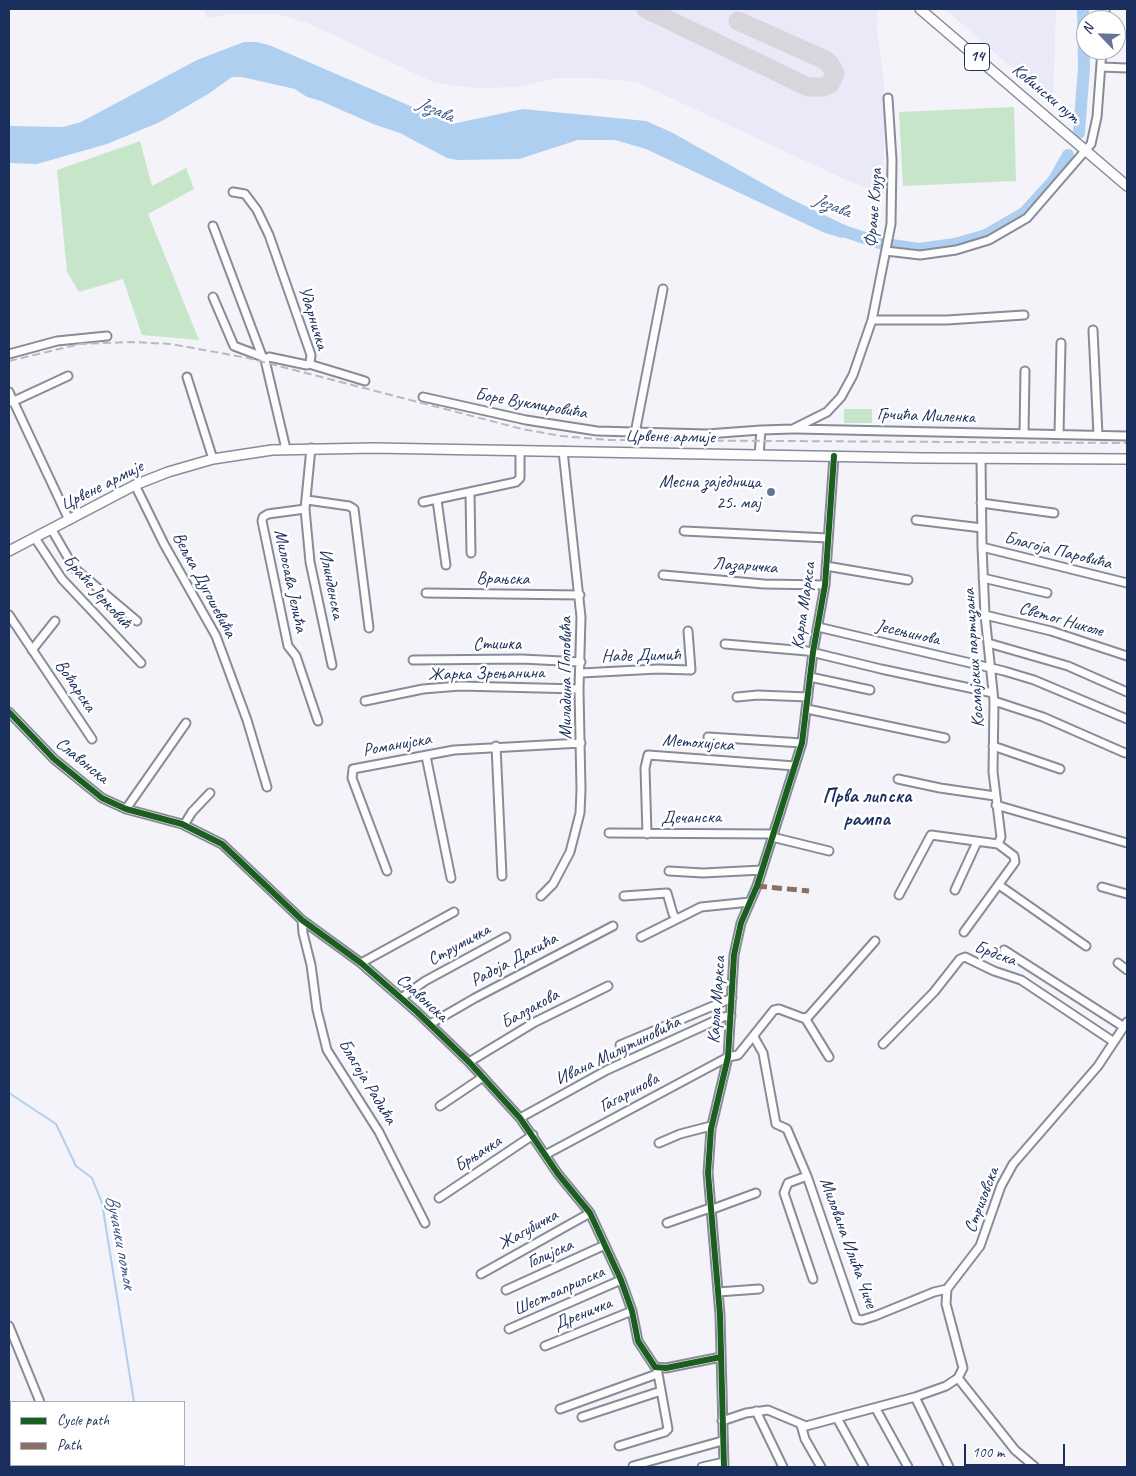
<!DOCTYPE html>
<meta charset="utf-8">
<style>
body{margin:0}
#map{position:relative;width:1136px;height:1476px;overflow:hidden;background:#f3f3f9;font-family:Caveat,sans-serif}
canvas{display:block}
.frame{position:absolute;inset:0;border:10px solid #1b2f5e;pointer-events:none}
.legend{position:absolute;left:10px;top:1401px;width:175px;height:65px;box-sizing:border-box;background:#fff;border:1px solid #a4acbf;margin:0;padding:6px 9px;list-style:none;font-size:15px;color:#1b2f5e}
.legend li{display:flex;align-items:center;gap:10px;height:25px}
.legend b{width:25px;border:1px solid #a4acbf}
.north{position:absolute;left:1076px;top:10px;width:50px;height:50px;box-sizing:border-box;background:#fff;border:1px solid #a4acbf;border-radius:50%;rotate:294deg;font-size:14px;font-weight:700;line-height:20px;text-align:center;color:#1b2f5e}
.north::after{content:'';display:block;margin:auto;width:18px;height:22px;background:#677494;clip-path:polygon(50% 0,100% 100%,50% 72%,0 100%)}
.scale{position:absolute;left:964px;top:1444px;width:101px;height:22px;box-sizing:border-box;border:2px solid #1b2f5e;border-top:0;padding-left:6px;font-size:15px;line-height:18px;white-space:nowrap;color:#1b2f5e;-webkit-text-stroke:4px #fff;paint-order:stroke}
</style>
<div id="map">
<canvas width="1136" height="1476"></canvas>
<div class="frame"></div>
<ul class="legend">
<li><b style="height:6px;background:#1b5e20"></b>Cycle path</li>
<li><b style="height:6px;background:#8d6e63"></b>Path</li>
</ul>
<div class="north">N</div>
<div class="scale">100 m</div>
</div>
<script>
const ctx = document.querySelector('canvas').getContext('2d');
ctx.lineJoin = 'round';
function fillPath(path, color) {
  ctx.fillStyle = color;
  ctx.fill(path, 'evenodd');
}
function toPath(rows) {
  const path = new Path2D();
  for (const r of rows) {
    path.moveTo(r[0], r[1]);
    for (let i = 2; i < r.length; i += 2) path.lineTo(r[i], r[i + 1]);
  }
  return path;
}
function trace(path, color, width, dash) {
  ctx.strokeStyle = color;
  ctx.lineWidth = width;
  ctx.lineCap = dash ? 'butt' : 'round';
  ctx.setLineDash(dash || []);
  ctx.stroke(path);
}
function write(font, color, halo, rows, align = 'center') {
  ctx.font = font + ' Caveat,sans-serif';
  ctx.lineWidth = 5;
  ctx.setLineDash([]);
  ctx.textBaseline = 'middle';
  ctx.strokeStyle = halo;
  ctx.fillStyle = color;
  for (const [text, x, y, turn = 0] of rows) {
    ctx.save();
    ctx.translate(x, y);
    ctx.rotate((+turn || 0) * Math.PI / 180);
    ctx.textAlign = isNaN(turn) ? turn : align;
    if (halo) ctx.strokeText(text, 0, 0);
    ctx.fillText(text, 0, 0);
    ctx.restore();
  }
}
const built = toPath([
 [203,9,878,9,877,30,884,84,884,195,844,179,637,82,594,78,557,78,515,87,475,88,435,83,308,23,276,14,232,14,207,18],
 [945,9,1056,9,1053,104]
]);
const green = toPath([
 [1014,107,1016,181,903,186,899,112],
 [140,141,152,186,186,168,194,189,148,214,199,340,142,335,123,279,79,292,67,272,57,170],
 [844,409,872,409,872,423,844,423]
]);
const water = toPath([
 [244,42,256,42,269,45,452,124,523,109,646,121,671,132,787,197,849,227,842,238,825,233,646,149,615,140,578,140,519,159,457,160,447,158,400,133,373,124,321,101,307,97,295,89,242,77,232,77,208,94,160,122,107,144,37,164,9,163,9,126,63,127,81,122,197,60]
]);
const stream = toPath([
 [9,1093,56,1124,76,1166,92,1178,102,1203,134,1402],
 [145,1465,145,1467]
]);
const river = toPath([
 [1079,133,1084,67,1083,9],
 [831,227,880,243],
 [892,245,919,249,955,244,986,235,1024,213,1054,180,1068,155]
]);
const taxiway = toPath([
 [646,9,808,87,823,87,830,84,835,73,829,63,823,59,738,21]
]);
const minor = toPath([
 [1105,20,1105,9],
 [1101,67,1127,68],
 [233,192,245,194,257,210,269,235,311,355,310,363,307,365,269,357,265,360,286,449],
 [213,226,262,356],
 [886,251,920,255,956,250,989,240,1027,218,1091,144,1097,117,1102,50],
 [213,297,234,346,263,357],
 [872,320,947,320,1024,315],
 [1093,330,1098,435],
 [9,354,57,341,107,336],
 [309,364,365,381],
 [187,377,213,459],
 [9,392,69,520],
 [423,397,526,420,597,431,707,434,761,430],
 [12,402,68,376],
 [795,429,1127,436],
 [635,433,663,289],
 [1024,434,1025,371],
 [1059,434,1061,343],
 [311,448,305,509,268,514,263,517,262,521,288,646,296,656,318,721],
 [759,455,761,430,793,429,827,412,841,397,853,375,872,320,891,224,892,160,888,98],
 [981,458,982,547,985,615,994,701,993,772,1001,837,998,844],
 [135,485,164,544,216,636,247,720,267,787],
 [470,494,471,553],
 [307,500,349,506,354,509,369,628],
 [437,500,446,565],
 [423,502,516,482,520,478,520,450],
 [981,503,1054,513],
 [305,509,310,562,332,665],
 [916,520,982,528],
 [52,530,74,568,137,621],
 [684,531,828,538],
 [35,538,62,579,141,663],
 [982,547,1127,583],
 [826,566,908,580],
 [663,575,764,584,825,585],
 [983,578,1047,593],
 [426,593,580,595],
 [9,615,92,739],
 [985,615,1051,631,1127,656],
 [818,627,1004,671,1034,680,1127,719],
 [988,643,1068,666,1127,692],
 [725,644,807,651,881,669,993,693],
 [32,650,55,621],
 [413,660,522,659,581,662],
 [581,673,658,669,691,670,688,631],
 [810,677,870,690],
 [737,697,758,695,808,697],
 [365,701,423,689,460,686,579,689],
 [994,701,1043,717,1125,753],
 [807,709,945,738],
 [9,712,54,759,102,798,126,809,182,824,222,844,302,920,361,963,417,1012,469,1062,520,1118,558,1174,590,1213,621,1280,632,1311,638,1341,655,1367,666,1368,721,1357],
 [708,737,802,743],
 [496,746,502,876],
 [993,746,1060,769],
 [426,756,451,878],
 [898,779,940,788,995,796],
 [996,805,1127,843],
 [126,809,186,723],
 [184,825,192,812,210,793],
 [609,833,773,834],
 [647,834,645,768,648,755,795,766],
 [772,837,829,851],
 [387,871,352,778,353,769,454,750,581,743],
 [669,871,703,873,762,870],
 [999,885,1086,946],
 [1102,887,1127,894],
 [955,890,977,842],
 [899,895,931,835,998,844,1014,856,1015,862,964,932],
 [541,896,553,884,570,852,580,813,581,790,579,689,581,617,563,451],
 [624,896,667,893,673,914,676,918],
 [302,920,303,933,311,965,317,1010,327,1050,379,1132,425,1223],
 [641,937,701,907,750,902],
 [1004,950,1124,1027],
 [361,963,454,912],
 [1118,963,1127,970],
 [401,998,425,981,506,937],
 [805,1018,829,1057],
 [430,1024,475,998,613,926],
 [754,1037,763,1053,776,1124,787,1129,807,1176,856,1319,862,1320,875,1316,934,1292,947,1289],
 [883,1044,934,992,960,959,965,957,994,971,1021,980,1114,1042],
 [620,1045,732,998],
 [469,1062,535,1022,608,986],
 [440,1106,483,1077],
 [520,1118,607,1070,723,1017,731,1016],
 [659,1143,680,1134,711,1126],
 [545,1155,728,1057,738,1055,774,1010,779,1009,803,1018,808,1017,875,941],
 [807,1176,788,1183,784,1193,813,1279],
 [439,1198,533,1135],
 [710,1210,756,1193],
 [667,1223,710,1208],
 [481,1274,590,1213],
 [506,1290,605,1245],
 [718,1292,759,1289],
 [9,1326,40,1402],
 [509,1329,621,1280],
 [545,1346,632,1311],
 [958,1378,1015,1450,1035,1467],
 [915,1397,949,1467],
 [560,1409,657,1374],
 [876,1409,908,1467],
 [756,1411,783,1467],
 [582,1417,661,1391],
 [837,1418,864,1467],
 [722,1421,746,1413,768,1410,806,1426,915,1397,946,1386,958,1378,963,1368,946,1304,947,1289,980,1246,1001,1186,1013,1164,1098,1066,1127,1022],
 [801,1425,805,1439,821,1467],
 [619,1446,665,1432,668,1429,657,1368],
 [65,1465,66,1467],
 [633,1466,722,1441],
 [702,1467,724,1462],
 [724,1467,720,1315,708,1173,711,1129,728,1057,734,955,741,923,757,886,802,743,813,652,825,585,834,456]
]);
const major = toPath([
 [920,9,1127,186],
 [9,551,135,485,168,472,213,459,272,450,374,448,923,458,1127,459]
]);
const rail = toPath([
 [9,361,80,344,132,342,171,344,248,358,522,429,561,436,609,440,1127,443]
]);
const quiet = toPath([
 [757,886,809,891]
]);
const cycleway = toPath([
 [9,712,54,759,102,798,126,809,182,824,222,844,302,920,361,963,417,1012,469,1062,520,1118,558,1174,590,1213,621,1280,632,1311,638,1341,655,1367,666,1368,721,1357],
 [724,1467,720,1315,708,1173,711,1129,728,1057,734,955,741,923,757,886,802,743,813,652,825,585,834,456]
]);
const markers = [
 [771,492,5,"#677494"]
];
const shields = [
 [977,57,25]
];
const shieldNames = [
 ["14",977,57]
];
const streetNames = [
 ["Ковински пут",1046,94,40],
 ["Фрање Клуза",874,208,-86],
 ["Ударничка",313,318,73],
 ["Боре Вукмировића",531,404,10],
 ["Грчића Миленка",926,416,2],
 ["Црвене армије",670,437,1],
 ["Црвене армије",102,486,-27],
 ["Благоја Паровића",1058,551,14],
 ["Лазаричка",745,566,4],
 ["Врањска",503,579,1],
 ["Милосава Јелића",290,581,78],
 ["Илинденска",331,584,79],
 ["Вељка Дугошевића",204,585,62],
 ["Браће Јерковић",97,592,48],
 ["Карла Маркса",804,606,-82],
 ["Светог Николе",1061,620,16],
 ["Јесењинова",908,633,13],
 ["Стишка",497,644],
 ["Наде Димић",641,656,-1],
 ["Космајских партизана",974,658,-94],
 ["Жарка Зрењанина",486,674,-1],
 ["Миладина Поповића",566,678,-90],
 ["Воћарска",75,686,56],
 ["Метохијска",698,743,4],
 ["Романијска",397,745,-10],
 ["Славонска",82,761,39],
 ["Дечанска",691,818,-1],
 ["Струмичка",459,945,-29],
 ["Брдска",995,954,20],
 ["Радоја Дакића",514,960,-28],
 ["Славонска",422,998,42],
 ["Карла Маркса",717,1000,-86],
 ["Балзакова",530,1009,-29],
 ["Ивана Милутиновића",618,1051,-26],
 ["Благоја Радића",367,1082,59],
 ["Гагаринова",629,1093,-28],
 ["Брњачка",478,1154,-33],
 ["Стризовска",982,1200,-69],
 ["Жагубичка",528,1230,-29],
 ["Милована Илића Чиче",848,1243,70],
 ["Голијска",550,1254,-24],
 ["Шестоаприлска",559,1291,-24],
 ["Дреничка",583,1314,-22]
];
const poiNames = [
 ["Месна заједница",761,482],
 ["25. мај",761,503]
];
const waterNames = [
 ["Језава",435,110,23],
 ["Језава",832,206,21],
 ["Вучачки поток",120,1242,79]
];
const quarterNames = [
 ["Прва липска",867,797],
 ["рампа",867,820]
];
fillPath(built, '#e9e9f7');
fillPath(green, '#c7e6c9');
fillPath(water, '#aecfef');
trace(stream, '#aecfef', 2);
trace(river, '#aecfef', 12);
trace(taxiway, '#d6d6dc', 19);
trace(minor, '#888c98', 11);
trace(major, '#888c98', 12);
trace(minor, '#fdfdfe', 7);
trace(major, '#fdfdfe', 9);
trace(rail, '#b8bac0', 2, [8, 4]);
trace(quiet, '#8d6e63', 5, [10, 5]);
trace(cycleway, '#1b5e20', 6);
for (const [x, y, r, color] of markers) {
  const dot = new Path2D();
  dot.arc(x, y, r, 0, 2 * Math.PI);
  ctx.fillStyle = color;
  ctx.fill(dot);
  trace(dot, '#fff', 2);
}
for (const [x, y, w] of shields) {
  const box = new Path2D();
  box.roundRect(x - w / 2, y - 13.5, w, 27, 4);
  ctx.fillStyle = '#fff';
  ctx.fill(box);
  trace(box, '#1b2f5e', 1);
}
write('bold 16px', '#1b2f5e', null, shieldNames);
write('18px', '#1b2f5e', '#fff', streetNames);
write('18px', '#1b2f5e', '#fff', poiNames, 'right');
write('italic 19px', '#3e5a88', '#fff', waterNames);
write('bold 20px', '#1b2f5e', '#fff', quarterNames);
</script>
